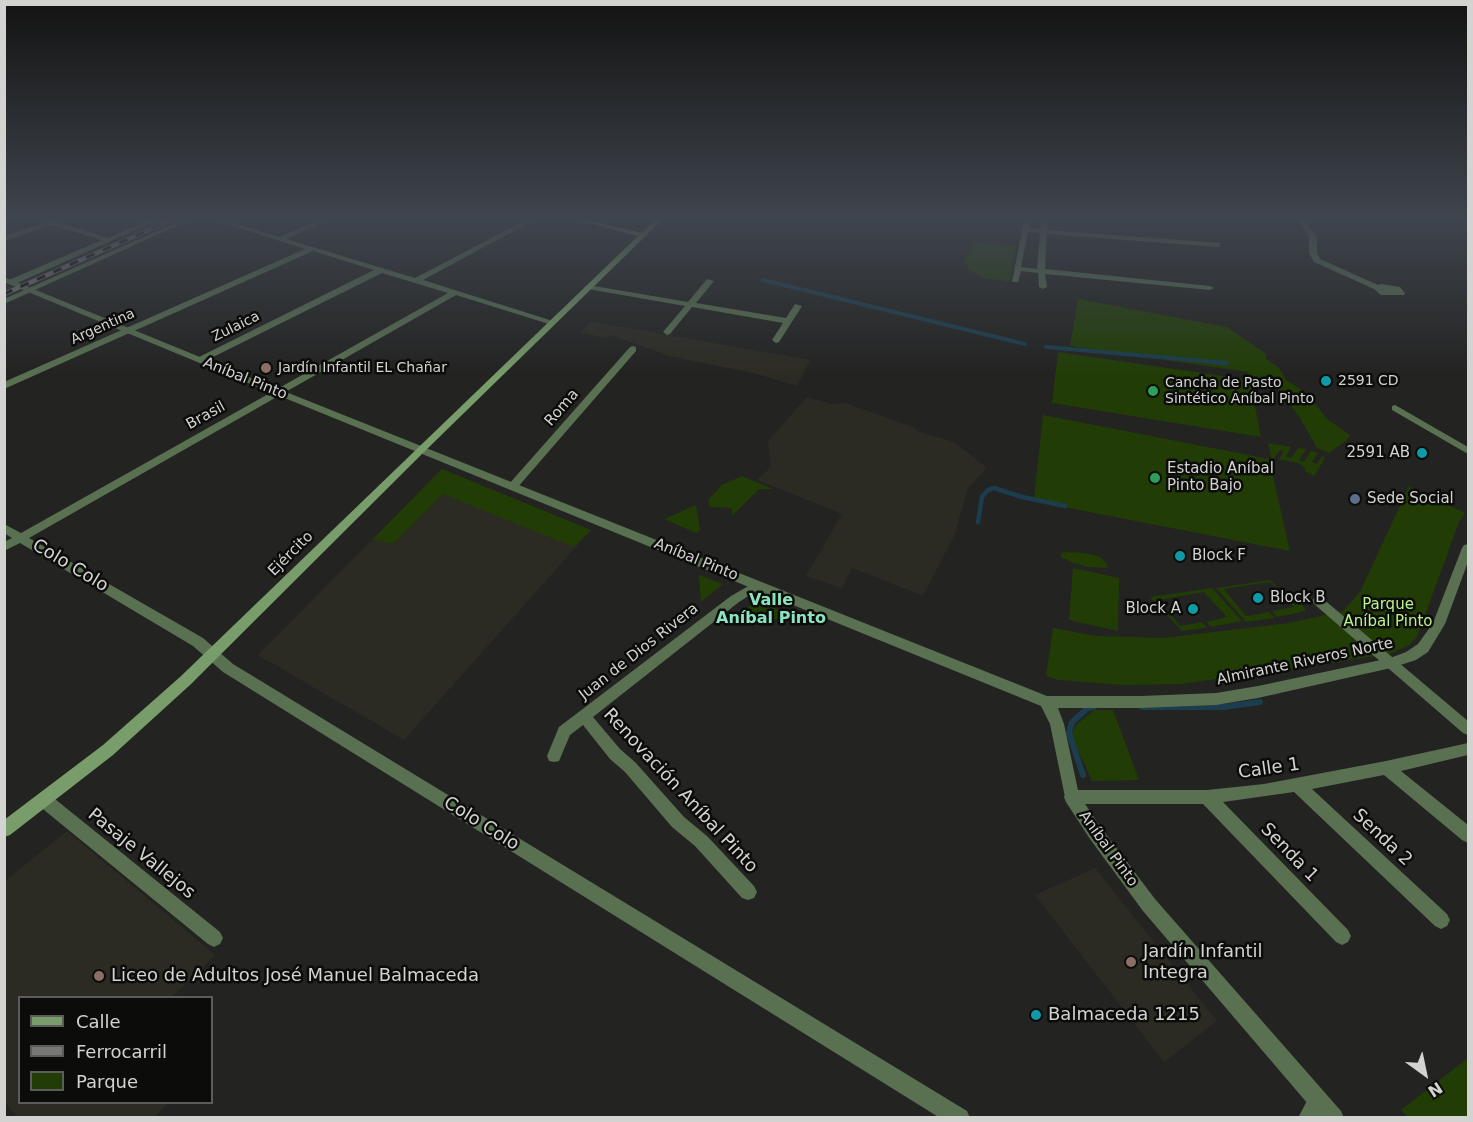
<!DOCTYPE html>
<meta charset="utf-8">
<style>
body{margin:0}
#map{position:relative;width:1473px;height:1122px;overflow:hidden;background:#232321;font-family:"DejaVu Sans",sans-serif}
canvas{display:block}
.frame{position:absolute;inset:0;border:6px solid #d3d3d1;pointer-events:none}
.legend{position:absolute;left:18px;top:996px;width:195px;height:108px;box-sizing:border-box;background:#0c0c0b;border:2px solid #5c5c5a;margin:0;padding:8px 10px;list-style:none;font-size:18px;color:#d3d3d1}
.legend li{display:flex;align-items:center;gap:12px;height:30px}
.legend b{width:30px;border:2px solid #5c5c5a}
.north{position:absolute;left:1395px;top:1044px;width:60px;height:60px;-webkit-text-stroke:4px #0c0c0b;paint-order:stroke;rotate:147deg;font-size:16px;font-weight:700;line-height:24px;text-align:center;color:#d3d3d1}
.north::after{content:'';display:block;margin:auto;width:21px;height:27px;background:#d3d3d1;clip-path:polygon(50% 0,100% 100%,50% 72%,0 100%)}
</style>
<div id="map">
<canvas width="1473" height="1122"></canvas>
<div class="frame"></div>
<ul class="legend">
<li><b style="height:8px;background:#789c6a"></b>Calle</li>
<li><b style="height:8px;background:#777775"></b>Ferrocarril</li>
<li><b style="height:16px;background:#213d05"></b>Parque</li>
</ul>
<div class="north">N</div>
</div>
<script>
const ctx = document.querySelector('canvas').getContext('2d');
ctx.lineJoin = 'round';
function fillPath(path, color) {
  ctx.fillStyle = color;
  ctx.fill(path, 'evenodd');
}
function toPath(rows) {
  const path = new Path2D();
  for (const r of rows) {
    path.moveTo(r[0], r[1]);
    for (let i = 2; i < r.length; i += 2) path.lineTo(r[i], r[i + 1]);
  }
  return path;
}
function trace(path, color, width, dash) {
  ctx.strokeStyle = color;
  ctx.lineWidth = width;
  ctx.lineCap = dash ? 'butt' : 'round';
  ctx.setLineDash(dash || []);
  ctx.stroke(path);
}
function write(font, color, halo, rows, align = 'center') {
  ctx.font = font + ' "DejaVu Sans",sans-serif';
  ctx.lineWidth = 5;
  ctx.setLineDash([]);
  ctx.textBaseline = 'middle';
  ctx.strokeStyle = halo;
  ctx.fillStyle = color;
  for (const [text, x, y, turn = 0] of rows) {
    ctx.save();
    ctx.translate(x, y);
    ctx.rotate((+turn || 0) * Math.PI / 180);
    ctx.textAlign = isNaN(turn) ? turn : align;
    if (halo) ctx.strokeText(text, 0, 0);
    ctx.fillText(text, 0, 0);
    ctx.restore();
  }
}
const built = toPath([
 [168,220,178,220,5,297,4,292],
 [591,322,645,331,810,360,797,386,757,374,670,356,610,335,605,338,580,332],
 [807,397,832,404,845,403,913,427,919,432,954,442,987,468,968,488,954,536,923,596,852,568,842,588,806,576,842,514,757,480,771,467,768,441],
 [442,469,591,530,404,740,258,655],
 [67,831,215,955,172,997,20,998,20,1102,168,1103,154,1117,18,1117,5,1103,5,881],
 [1095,868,1217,1021,1164,1062,1035,895]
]);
const green = toPath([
 [973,241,1015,246,1010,282,982,277,969,270,965,261],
 [1078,299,1227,327,1266,354,1266,359,1279,368,1286,380,1308,394,1327,419,1350,435,1347,440,1329,453,1317,448,1300,418,1274,383,1268,380,1269,388,1251,386,1261,437,1052,403,1058,352,1250,380,1248,372,1070,346],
 [1043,415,1269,459,1290,551,1043,503,1034,498],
 [1268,443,1291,447,1286,457,1291,458,1298,448,1306,449,1299,460,1304,462,1311,451,1318,453,1312,462,1317,464,1322,456,1325,458,1314,476,1306,472,1304,467,1298,463,1279,459,1284,451,1280,450,1272,461],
 [442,469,591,530,574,547,443,494,393,544,373,539],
 [742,476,773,489,759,489,732,516,732,508,710,507,708,500,722,485],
 [1409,486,1465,513,1459,522,1417,637,1409,645,1390,654,1181,684,1125,685,1058,680,1046,676,1053,628,1096,636,1164,638,1289,623,1343,611,1360,592],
 [696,505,700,530,696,533,664,519],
 [1065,552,1085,553,1100,557,1107,564,1107,568,1086,567,1071,562,1061,557,1061,553],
 [1073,568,1119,578,1118,631,1069,620],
 [699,575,723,584,701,602],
 [1270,580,1295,605,1302,604,1306,611,1277,617,1272,611,1294,607,1270,582,1224,589,1246,616,1269,612,1275,618,1246,622,1216,588],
 [1212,588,1242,621,1211,627,1206,622,1227,617,1204,592,1159,600,1180,626,1202,622,1207,628,1182,631,1150,597],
 [757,601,797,617,724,624],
 [1094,710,1113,710,1139,780,1092,781,1071,735,1076,725],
 [1468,1058,1468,1117,1408,1117,1401,1110]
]);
const streamFar2 = toPath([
 [763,280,1025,344],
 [1046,347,1227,363]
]);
const streamFar1 = toPath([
 [1214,362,1227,363],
 [978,522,982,497,988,490,994,488,1022,497,1065,506]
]);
const stream = toPath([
 [1142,707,1224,707,1260,702],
 [1083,775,1069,733,1072,722,1088,708,1094,707]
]);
const minor = toPath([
 [38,220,55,221,108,238,149,220,158,220,15,284,9,284,9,280,102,240,51,225,4,241,4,236,44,223,38,220],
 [182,220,190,220,4,304,4,299,182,220],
 [214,220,224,220,279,237,320,220,329,220,286,239,415,278,526,220,534,220,423,280,556,322,549,324,456,295,29,538,203,638,233,664,967,1111,970,1118,940,1118,223,672,193,646,20,543,4,551,4,542,12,538,4,533,4,524,21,533,448,293,382,273,203,362,197,362,197,358,374,270,313,251,4,389,4,382,305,249,214,220],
 [1024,220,1030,220,1029,228,1040,229,1041,220,1047,220,1047,230,1220,243,1220,247,1217,247,1047,234,1045,269,1210,286,1214,288,1210,290,1045,274,1047,287,1043,289,1039,287,1038,273,1021,271,1018,282,1012,282,1024,220],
 [1028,232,1040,233,1037,269,1021,267,1028,232],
 [1299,220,1305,220,1317,237,1317,253,1320,259,1378,285,1382,284,1400,287,1405,293,1404,295,1381,295,1374,289,1314,262,1309,253,1309,237,1299,220],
 [707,279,714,281,696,303,786,318,795,304,802,306,779,342,776,343,772,340,783,323,692,307,670,334,667,335,663,332,685,306,588,289,584,287,588,285,688,302,707,279],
 [633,346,636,347,636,351,517,488,509,488,508,486,509,484,630,347,633,346],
 [1395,405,1468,447,1468,454,1392,410,1392,406,1395,405],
 [757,581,763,585,761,588,739,602,593,717,620,749,635,762,684,817,707,836,754,886,757,892,754,898,748,900,742,898,695,846,672,827,625,772,610,759,583,725,570,735,559,761,554,762,549,761,547,756,559,727,731,596,757,581],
 [1318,596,1322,598,1468,721,1468,735,1463,733,1314,604,1312,601,1314,598,1318,596],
 [1468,743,1468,755,1401,771,1468,825,1468,843,1462,840,1384,775,1312,789,1447,914,1450,920,1447,926,1441,929,1435,926,1294,792,1223,802,1348,930,1351,936,1348,942,1342,945,1336,942,1203,804,1072,804,1066,802,1064,797,1066,792,1072,790,1207,790,1264,784,1386,761,1468,743],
 [44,793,50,795,220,932,223,938,220,944,214,947,208,944,38,805,36,800,38,795,44,793],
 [1318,1090,1325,1093,1328,1100,1319,1118,1298,1118,1311,1093,1318,1090]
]);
const tertiary = toPath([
 [4,277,271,386,1047,696,1141,696,1216,693,1258,686,1390,658,1406,652,1418,644,1433,623,1462,548,1464,545,1468,544,1468,562,1445,624,1428,652,1416,660,1391,668,1258,698,1216,705,1141,708,1058,708,1064,724,1079,795,1102,829,1155,899,1341,1111,1344,1118,1320,1118,1143,911,1090,839,1066,802,1050,724,1041,706,265,390,4,282,4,277]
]);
const secondary = toPath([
 [577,220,588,220,642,233,655,220,662,220,425,451,190,685,113,755,10,835,4,837,4,820,103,745,180,677,638,236,577,220]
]);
const rail = toPath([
 [4,294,171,220]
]);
const markers = [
 [266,368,6,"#8d6e63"],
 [1326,381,6,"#0f9aa8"],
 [1153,391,6,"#2e9e5b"],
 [1422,453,6,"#0f9aa8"],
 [1155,478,6,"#2e9e5b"],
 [1355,499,6,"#5c6f8a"],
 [1180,556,6,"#0f9aa8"],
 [1258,598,6,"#0f9aa8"],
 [1193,609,6,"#0f9aa8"],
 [1131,962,6,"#8d6e63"],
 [99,976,6,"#8d6e63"],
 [1036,1015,6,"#0f9aa8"]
];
const farStreetnames = [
 ["Argentina",103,327,-24],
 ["Zulaica",236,327,-26]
];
const farPoinames = [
 ["Jardín Infantil EL Chañar",278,368],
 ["2591 CD",1338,381],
 ["Cancha de Pasto",1165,383],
 ["Sintético Aníbal Pinto",1165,399]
];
const streetNames = [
 ["Aníbal Pinto",245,379,22],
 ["Roma",562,408,-49],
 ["Brasil",206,416,-29],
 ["Ejército",291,554,-45],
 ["Aníbal Pinto",696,560,22],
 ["Juan de Dios Rivera",639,652,-38],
 ["Almirante Riveros Norte",1305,662,-12],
 ["Aníbal Pinto",1108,849,54]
];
const poiNames = [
 ["2591 AB",1410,453,"right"],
 ["Estadio Aníbal",1167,469],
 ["Pinto Bajo",1167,486],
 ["Sede Social",1367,499],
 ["Block F",1192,556],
 ["Block B",1270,598],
 ["Block A",1181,609,"right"]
];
const parkNames = [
 ["Parque",1388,605],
 ["Aníbal Pinto",1388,622]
];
const neighbourhoodNames = [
 ["Valle",771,601],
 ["Aníbal Pinto",771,619]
];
const nearStreetnames = [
 ["Colo Colo",70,566,31],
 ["Calle 1",1269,769,-8],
 ["Renovación Aníbal Pinto",680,791,47],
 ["Colo Colo",481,824,32],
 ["Senda 2",1382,838,43],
 ["Senda 1",1289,853,46],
 ["Pasaje Vallejos",141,854,39]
];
const nearPoinames = [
 ["Jardín Infantil",1143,952],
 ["Integra",1143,973],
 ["Liceo de Adultos José Manuel Balmaceda",111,976],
 ["Balmaceda 1215",1048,1015]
];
fillPath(built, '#2c2b23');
fillPath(green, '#213d05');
trace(streamFar2, '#1b3d4d', 4);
trace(streamFar1, '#1b3d4d', 4.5);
trace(stream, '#1b3d4d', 6);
fillPath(minor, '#597051');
fillPath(tertiary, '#597051');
fillPath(secondary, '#789c6a');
trace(rail, '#777775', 4.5);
trace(rail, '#0c0c0b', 3, [9]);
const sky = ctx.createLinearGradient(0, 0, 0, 377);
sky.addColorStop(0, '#131312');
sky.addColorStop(0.58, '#3f454e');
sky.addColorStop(1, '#3f454e00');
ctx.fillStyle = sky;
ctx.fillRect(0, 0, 1473, 377);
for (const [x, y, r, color] of markers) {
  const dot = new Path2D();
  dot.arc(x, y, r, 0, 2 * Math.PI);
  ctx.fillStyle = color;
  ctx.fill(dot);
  trace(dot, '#0c0c0b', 2);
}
write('14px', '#d3d3d1', '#0c0c0b', farStreetnames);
write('14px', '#d3d3d1', '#0c0c0b', farPoinames, 'left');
write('15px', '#d3d3d1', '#0c0c0b', streetNames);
write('15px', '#d3d3d1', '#0c0c0b', poiNames, 'left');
write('15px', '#b7f48a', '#0c0c0b', parkNames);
write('bold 16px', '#8ae4c1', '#0c0c0b', neighbourhoodNames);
write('18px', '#d3d3d1', '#0c0c0b', nearStreetnames);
write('18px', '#d3d3d1', '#0c0c0b', nearPoinames, 'left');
</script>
